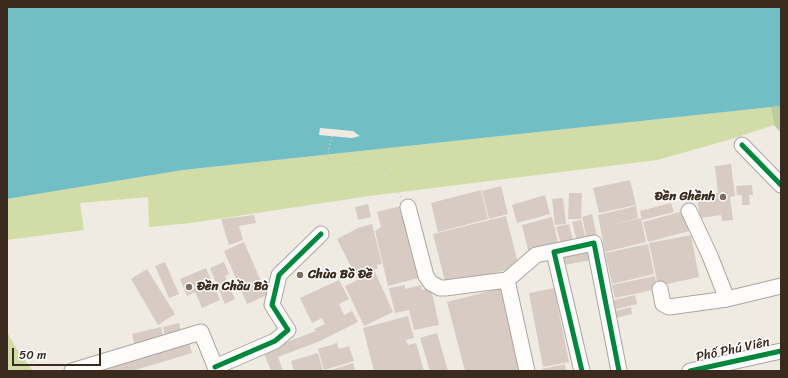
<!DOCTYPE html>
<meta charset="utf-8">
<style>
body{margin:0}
#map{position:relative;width:788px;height:378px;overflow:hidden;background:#efebe2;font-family:Sriracha,sans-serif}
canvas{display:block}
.frame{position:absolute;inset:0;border:8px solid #3b2a1e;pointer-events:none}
.scale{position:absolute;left:12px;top:348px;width:89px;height:18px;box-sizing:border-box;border:2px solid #3b2a1e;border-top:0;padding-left:5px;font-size:12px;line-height:14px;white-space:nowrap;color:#3b2a1e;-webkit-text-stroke:3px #fff;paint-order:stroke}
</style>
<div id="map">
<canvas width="788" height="378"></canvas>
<div class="frame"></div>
<div class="scale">50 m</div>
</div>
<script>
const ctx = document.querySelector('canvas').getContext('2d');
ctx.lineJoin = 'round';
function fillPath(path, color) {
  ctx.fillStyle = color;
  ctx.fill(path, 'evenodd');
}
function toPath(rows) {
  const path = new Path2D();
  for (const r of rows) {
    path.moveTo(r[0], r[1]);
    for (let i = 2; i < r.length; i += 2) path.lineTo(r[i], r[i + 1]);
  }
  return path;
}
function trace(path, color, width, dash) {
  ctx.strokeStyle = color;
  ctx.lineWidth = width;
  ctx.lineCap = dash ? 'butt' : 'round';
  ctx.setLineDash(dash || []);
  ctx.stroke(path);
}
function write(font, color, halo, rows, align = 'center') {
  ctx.font = font + ' Sriracha,sans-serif';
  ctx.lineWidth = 3;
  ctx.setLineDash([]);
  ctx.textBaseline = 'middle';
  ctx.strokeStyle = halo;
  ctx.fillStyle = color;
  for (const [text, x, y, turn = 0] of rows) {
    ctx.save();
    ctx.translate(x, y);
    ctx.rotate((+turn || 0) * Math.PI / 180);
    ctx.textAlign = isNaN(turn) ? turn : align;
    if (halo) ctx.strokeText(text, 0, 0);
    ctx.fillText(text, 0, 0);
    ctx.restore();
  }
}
const green = toPath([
 [771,107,774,125,728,140,657,160,369,196,191,223,149,227,148,197,80,203,84,230,7,240,7,199,183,170],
 [7,332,18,351,33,371,7,371]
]);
const forest = toPath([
 [781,106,781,133,774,125,771,107]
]);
const water = toPath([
 [7,7,781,7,781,106,183,170,7,199]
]);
const pier = toPath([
 [320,128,353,131,360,136,352,138,319,135]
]);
const building = toPath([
 [731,164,735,196,730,197,733,220,722,221,721,215,700,218,697,196,718,193,715,166],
 [630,180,636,205,599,213,593,188],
 [752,185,753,195,749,195,750,205,742,205,742,195,737,195,736,186],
 [501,186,508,214,489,219,482,191],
 [481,190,488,219,438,232,431,203],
 [569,193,582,193,581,219,568,219],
 [545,195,550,214,517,223,512,205],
 [563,198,566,224,555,225,552,199],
 [671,203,674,212,642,220,640,211],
 [368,204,371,217,358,220,355,207],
 [405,205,422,277,388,286,375,231,381,227,377,212],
 [636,206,638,218,605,226,641,218,646,242,605,252,598,215],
 [684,211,689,231,648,242,643,222],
 [592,214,597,236,587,239,582,217],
 [254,215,256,223,239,226,243,240,229,245,221,219],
 [506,216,519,267,446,285,433,234],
 [552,217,559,247,529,254,522,225],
 [581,220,586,239,577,241,572,222],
 [372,224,382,264,377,265,378,268,357,279,337,239,358,228],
 [569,224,574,244,562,247,556,227],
 [691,235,699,277,658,286,649,243],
 [244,242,267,295,247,304,224,251],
 [648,244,654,274,612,284,605,253],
 [590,247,592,260,558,266,556,254],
 [165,262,179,294,169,298,155,266],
 [224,262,229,274,225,276,235,299,225,304,210,268],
 [206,268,220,300,202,308,195,292,187,296,180,279],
 [147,269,175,314,158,325,131,279],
 [375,272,393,312,364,326,345,286],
 [655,276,657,289,615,298,612,285],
 [339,280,349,299,339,304,344,315,352,311,358,322,320,341,278,357,283,371,271,371,263,351,316,331,314,329,325,324,322,318,312,323,300,298],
 [405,285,405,289,421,285,422,290,431,288,439,325,414,330,409,310,395,313,389,288],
 [502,288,524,371,465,371,447,302],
 [554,288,569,362,543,367,529,293],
 [635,295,637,304,613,310,611,301],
 [631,307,632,314,616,318,615,311],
 [408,316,414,338,406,340,408,345,416,343,424,371,374,371,363,328],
 [179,323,182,336,166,340,163,327],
 [161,327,164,340,135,347,132,334],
 [437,333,448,371,430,371,420,338],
 [188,339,192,353,132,371,103,371,101,365],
 [337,343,339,349,349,346,354,361,324,370,318,349],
 [318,353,323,371,294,371,291,361],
 [353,363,355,371,328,371],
 [565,364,566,371,542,371,542,369]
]);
const path = toPath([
 [332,136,327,157,334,166,382,162,395,189,401,197]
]);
const minor = toPath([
 [742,145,781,185],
 [408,207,426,276,431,283,440,288,445,288,507,280],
 [689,211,710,256,727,299,781,286],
 [554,252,582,371],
 [660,289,663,304,669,307,727,299],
 [215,367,275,341,288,330,272,305,279,275,321,234],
 [72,371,201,332,217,371],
 [527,371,507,280,536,255,594,243,619,371],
 [690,371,781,351]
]);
const cycleway = toPath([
 [742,145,781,185],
 [215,367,275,341,288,330,272,305,279,275,321,234],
 [582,371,554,252,594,243,619,371],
 [690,371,781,351]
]);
const markers = [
 [723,197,4,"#7a6e63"],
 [300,275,4,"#7a6e63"],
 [189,287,4,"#7a6e63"]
];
const poiNames = [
 ["Đền Ghềnh",715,197,"right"],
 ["Chùa Bồ Đề",308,275],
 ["Đền Chầu Bà",197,287]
];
const streetNames = [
 ["Phố Phú Viên",733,350,-12]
];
fillPath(green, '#d1dca6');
fillPath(forest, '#bccc9e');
fillPath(water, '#71bec4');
fillPath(pier, '#efebe2');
fillPath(building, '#d7cbc4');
trace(minor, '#aba69f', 17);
trace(path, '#cdcbc8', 2, [1, 3]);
trace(minor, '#fdfcfb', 15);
trace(cycleway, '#00873e', 5);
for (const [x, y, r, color] of markers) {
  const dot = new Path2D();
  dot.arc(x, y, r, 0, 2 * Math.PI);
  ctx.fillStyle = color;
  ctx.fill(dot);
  trace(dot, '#fff', 1.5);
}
write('bold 13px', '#3b2a1e', '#fff', poiNames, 'left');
write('13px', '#3b2a1e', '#fff', streetNames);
</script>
